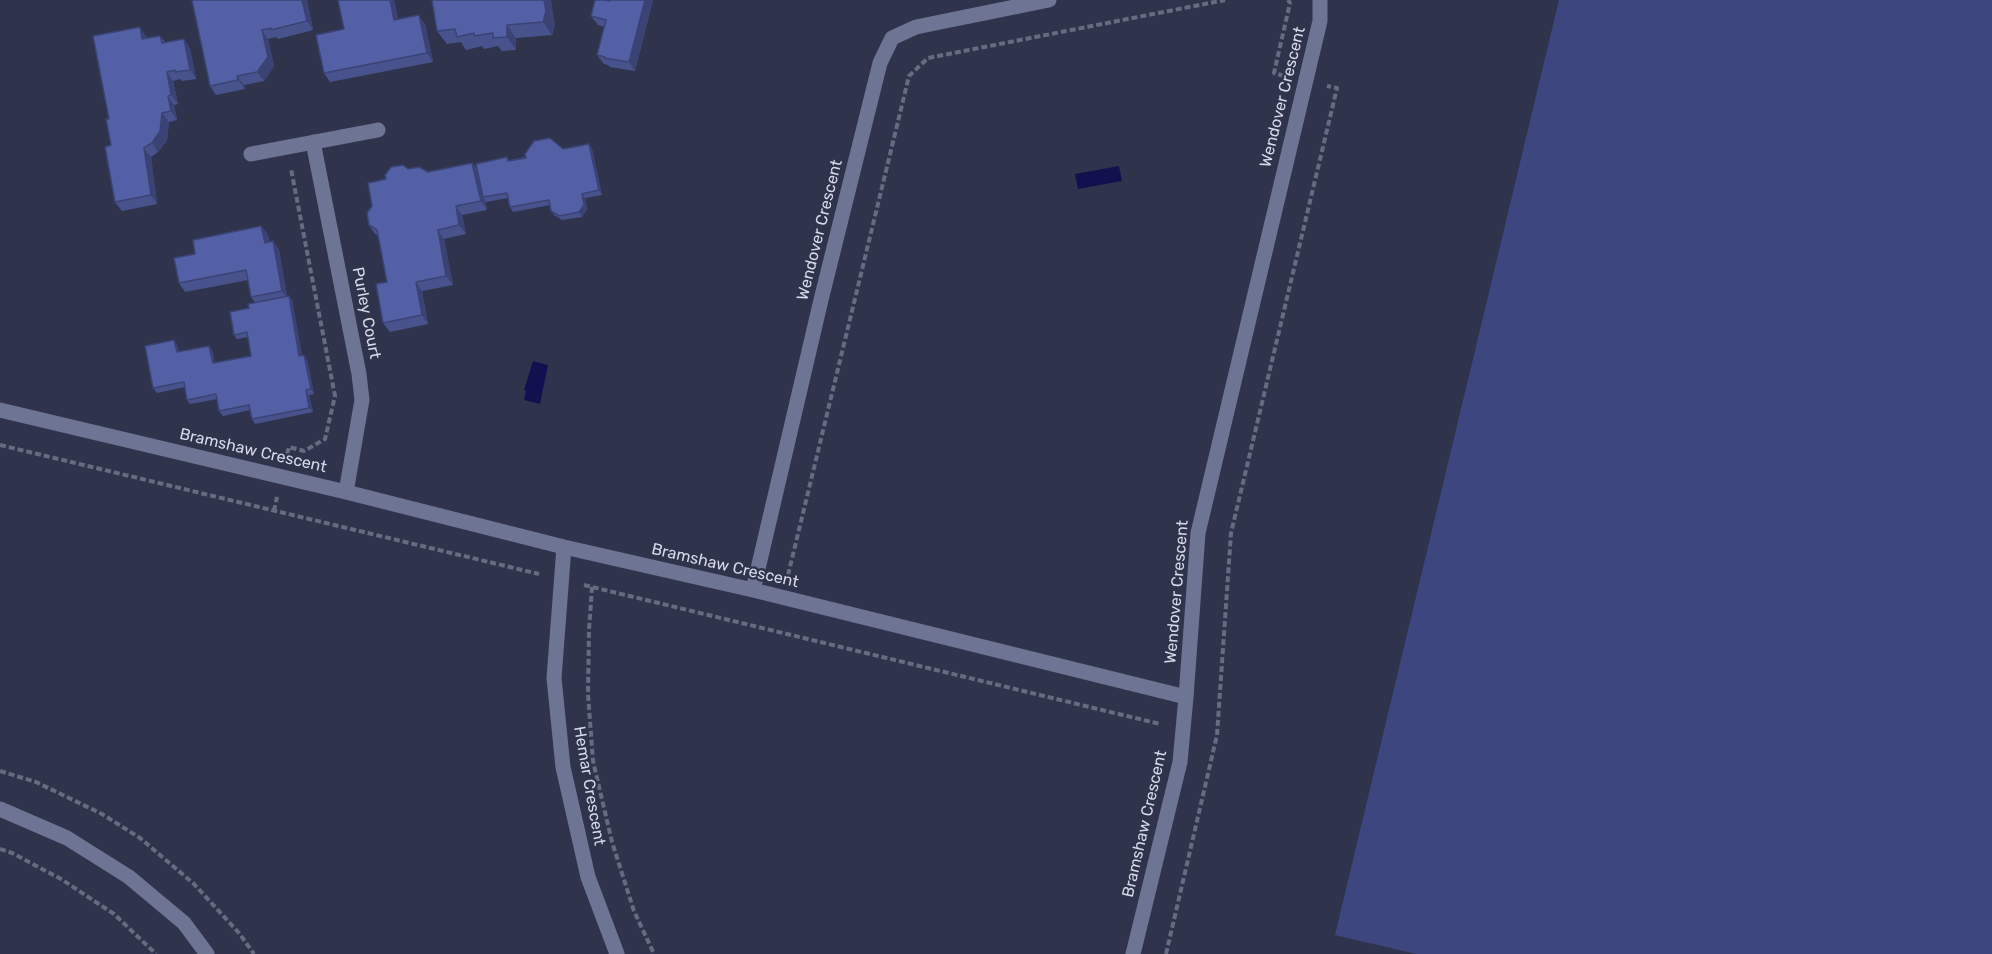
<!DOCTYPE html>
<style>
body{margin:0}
canvas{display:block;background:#2f344c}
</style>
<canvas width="1992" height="954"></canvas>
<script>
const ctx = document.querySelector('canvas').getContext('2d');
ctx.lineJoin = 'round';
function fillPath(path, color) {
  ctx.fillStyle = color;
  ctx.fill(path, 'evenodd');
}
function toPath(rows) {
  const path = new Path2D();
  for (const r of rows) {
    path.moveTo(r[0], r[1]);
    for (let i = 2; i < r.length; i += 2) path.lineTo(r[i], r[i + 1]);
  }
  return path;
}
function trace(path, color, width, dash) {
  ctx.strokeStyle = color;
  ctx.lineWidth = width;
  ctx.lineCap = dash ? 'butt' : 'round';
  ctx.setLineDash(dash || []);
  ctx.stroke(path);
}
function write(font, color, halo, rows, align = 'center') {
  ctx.font = font + ' Rubik,sans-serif';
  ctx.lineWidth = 5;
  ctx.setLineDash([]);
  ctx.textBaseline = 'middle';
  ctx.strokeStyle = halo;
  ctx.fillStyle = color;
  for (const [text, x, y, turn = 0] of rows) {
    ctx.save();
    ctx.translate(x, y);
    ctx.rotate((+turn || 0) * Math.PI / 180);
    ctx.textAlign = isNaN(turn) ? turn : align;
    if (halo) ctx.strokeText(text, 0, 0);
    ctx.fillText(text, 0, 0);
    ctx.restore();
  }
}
const green = toPath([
 [1559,0,1992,0,1992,954,1416,954,1335,935]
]);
const water = toPath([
 [1119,166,1122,181,1078,189,1075,174],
 [533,361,548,365,540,404,524,400,526,391,524,390]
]);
const path = toPath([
 [1284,76,1274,73,1290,3,1288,0],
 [0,445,539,574],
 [287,454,289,447,304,451,325,439,335,396,291,169],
 [274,511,277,497],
 [788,575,909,76,928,58,1225,0],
 [584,585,1160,724],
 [592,587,589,630,588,694,593,761,612,842,634,911,654,954],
 [0,771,36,782,102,814,140,838,194,884,239,933,254,954],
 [0,849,12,853,61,879,114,914,156,954],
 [1166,954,1217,735,1231,533,1337,88,1327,86]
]);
const minor = toPath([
 [313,142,359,374,362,400,346,492],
 [251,154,378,130],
 [0,410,346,492,564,547,753,590,1186,697,1180,762,1133,954],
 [564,547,554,678,563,767,588,877,617,954],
 [753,590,821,300,880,63,892,38,916,27,1049,0],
 [1186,697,1198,533,1320,21,1320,0],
 [0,809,67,838,129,877,184,923,207,954]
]);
const wall = toPath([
 [192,0,307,0,313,30,278,39,276,37,268,39,274,66,264,81,244,85,245,89,216,95,210,86],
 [338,0,394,0,398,19,425,24,433,62,330,82,324,73,344,29],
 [432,0,555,24,552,35,516,38,516,50,502,51,498,46,484,49,482,46,466,50,461,42,447,44,437,31],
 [610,0,653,0,635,71,610,67,608,65,604,64,597,55,604,27,598,25,591,16,610,1],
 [146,36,147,38,160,36,165,42,190,48,196,79,182,81,180,79,173,81,178,104,174,105,177,120,169,122,167,140,158,152,151,157,157,204,122,211,115,202,111,145],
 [589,144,592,149,602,195,585,198,587,209,582,217,562,220,554,215,551,211,550,205,513,212,510,207,508,198,486,202,485,200,487,210,462,215,466,234,444,239,453,285,422,291,428,324,390,332,383,323,387,282,378,236,375,234,369,225,372,206,386,179,408,169,428,172,472,163,477,169,510,160],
 [261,226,268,235,269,242,273,241,279,250,287,296,292,300,302,356,304,355,307,360,314,394,309,395,313,412,255,424,252,419,250,410,223,416,219,411,217,399,190,404,187,400,185,387,157,393,153,388,174,340,177,345,179,352,209,346,212,350,215,363,251,356,248,337,237,339,234,335,249,308,255,302,251,297,248,280,185,292,179,283,195,254]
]);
const shadedWall = toPath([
 [302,0,307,0,313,30,307,21],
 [390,0,394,0,400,29,394,20],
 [544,0,551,0,555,24,552,35,543,22],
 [645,0,653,0,635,71,629,62],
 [419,15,425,24,433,62,427,53],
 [507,25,516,38,516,50,507,37],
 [140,27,146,36,149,48,142,39],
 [262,30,268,39,274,66,264,81,257,72],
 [184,39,190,48,196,79,190,70],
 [167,72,173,81,178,104,171,95],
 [237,76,244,85,245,89,238,80],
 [168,96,174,105,177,120,171,111],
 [162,113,169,122,167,140,158,152,152,143],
 [589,144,592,149,602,195,599,190],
 [144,148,151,157,157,204,151,195],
 [472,163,478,172,483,197,485,200,487,210,481,201],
 [582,194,585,198,587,209,582,217,579,212],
 [456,206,462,215,466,234,459,225],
 [261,226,268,235,271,252,265,243],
 [438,230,444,239,453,285,446,276],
 [273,241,279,250,288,300,282,291],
 [416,282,422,291,428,324,422,315],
 [289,296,292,300,303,361,299,356],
 [174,340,177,345,180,357,177,352],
 [209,346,212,350,216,368,213,363],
 [304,355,307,360,314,394,311,389],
 [306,390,309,395,313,412,309,408]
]);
const building = toPath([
 [192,0,302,0,307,21,271,30,271,28,262,30,268,57,257,72,237,76,238,80,210,86,192,0],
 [338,0,390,0,394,20,419,15,427,53,324,73,316,35,344,29,338,0],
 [432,0,544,0,546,11,543,22,507,25,507,37,493,38,493,33,474,36,474,33,457,37,455,29,437,31,432,0],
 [595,0,605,0,610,1,610,0,645,0,629,62,604,58,605,57,597,55,606,20,591,16,595,0],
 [140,27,142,39,160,36,162,43,184,39,190,70,175,72,175,70,167,72,171,95,168,96,171,111,162,113,160,131,152,143,144,148,151,195,115,202,105,147,111,145,106,119,109,119,93,36,140,27],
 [550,138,563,149,589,144,599,190,582,194,584,205,579,212,559,216,551,211,549,200,510,207,507,193,483,197,476,164,507,157,508,161,526,158,525,154,534,141,550,138],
 [472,163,481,201,456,206,459,225,438,230,446,276,416,282,422,315,383,323,376,284,387,282,377,230,369,225,367,213,372,206,368,183,386,179,385,175,391,167,403,165,408,169,419,167,428,172,472,163],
 [261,226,265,243,273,241,282,291,251,297,246,270,179,283,174,258,195,254,193,240,261,226],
 [289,296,299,356,304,355,311,389,306,390,309,408,252,419,249,405,219,411,216,394,187,400,184,382,153,388,145,346,174,340,177,352,209,346,213,363,251,356,247,332,234,335,230,312,249,308,248,304,289,296]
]);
const streetNames = [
 ["Wendover Crescent",1283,97,-76],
 ["Wendover Crescent",820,230,-76],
 ["Purley Court",366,313,79],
 ["Bramshaw Crescent",253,451,13],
 ["Bramshaw Crescent",725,566,13],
 ["Wendover Crescent",1177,592,-85],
 ["Hemar Crescent",589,786,80],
 ["Bramshaw Crescent",1145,824,-77]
];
fillPath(green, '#3d467f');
fillPath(water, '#12114f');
trace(path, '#666b80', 4, [6, 3]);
trace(minor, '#6e7594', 15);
fillPath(wall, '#48538e');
fillPath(shadedWall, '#3b4374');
fillPath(building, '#5460a5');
trace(building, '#3b4374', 1.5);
write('16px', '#d6dae9', '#2f344c', streetNames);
</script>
